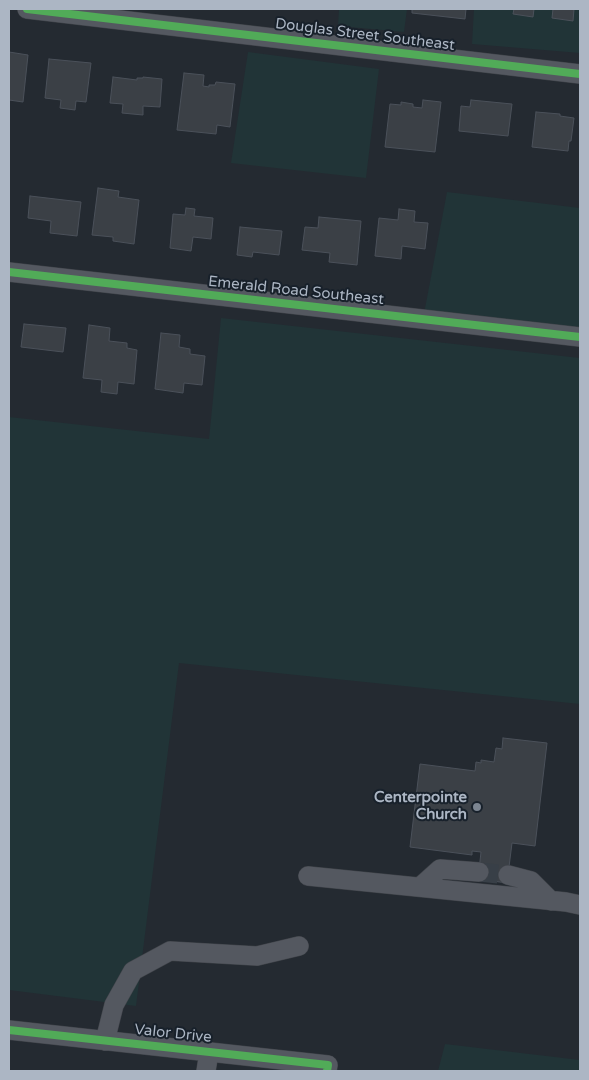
<!DOCTYPE html>
<style>
body{margin:0}
#map{position:relative;width:589px;height:1080px;overflow:hidden;background:#242a31;font-family:"Varela Round",sans-serif}
canvas{display:block}
.frame{position:absolute;inset:0;border:10px solid #acb6c4;pointer-events:none}
</style>
<div id="map">
<canvas width="589" height="1080"></canvas>
<div class="frame"></div>
</div>
<script>
const ctx = document.querySelector('canvas').getContext('2d');
ctx.lineJoin = 'round';
function fillPath(path, color) {
  ctx.fillStyle = color;
  ctx.fill(path, 'evenodd');
}
function toPath(rows) {
  const path = new Path2D();
  for (const r of rows) {
    path.moveTo(r[0], r[1]);
    for (let i = 2; i < r.length; i += 2) path.lineTo(r[i], r[i + 1]);
  }
  return path;
}
function trace(path, color, width, dash) {
  ctx.strokeStyle = color;
  ctx.lineWidth = width;
  ctx.lineCap = dash ? 'butt' : 'round';
  ctx.setLineDash(dash || []);
  ctx.stroke(path);
}
function write(font, color, halo, rows, align = 'center') {
  ctx.font = font + ' "Varela Round",sans-serif';
  ctx.lineWidth = 4;
  ctx.setLineDash([]);
  ctx.textBaseline = 'middle';
  ctx.strokeStyle = halo;
  ctx.fillStyle = color;
  for (const [text, x, y, turn = 0] of rows) {
    ctx.save();
    ctx.translate(x, y);
    ctx.rotate((+turn || 0) * Math.PI / 180);
    ctx.textAlign = isNaN(turn) ? turn : align;
    if (halo) ctx.strokeText(text, 0, 0);
    ctx.fillText(text, 0, 0);
    ctx.restore();
  }
}
const green = toPath([
 [339,9,407,9,404,32,338,26],
 [474,9,580,9,580,53,472,44],
 [248,52,379,69,366,178,231,163],
 [447,192,580,208,580,337,423,319],
 [221,318,580,358,580,704,179,663,136,1006,9,990,9,417,209,439],
 [445,1044,580,1060,580,1071,438,1071]
]);
const building = toPath([
 [412,9,466,9,465,19,412,13,412,9],
 [514,9,534,9,533,17,513,14,514,9],
 [553,9,574,9,573,21,552,18,553,9],
 [9,52,28,55,23,102,9,100,9,52],
 [49,59,91,63,86,102,76,101,75,110,60,108,61,100,45,98,49,59],
 [184,73,204,75,203,86,209,87,209,85,215,85,216,82,235,84,230,127,217,125,216,134,177,130,184,73],
 [113,77,137,80,137,78,143,78,143,77,162,79,160,107,143,106,143,115,122,113,123,104,110,103,113,77],
 [423,100,441,102,435,152,385,147,390,104,401,105,401,102,413,104,413,107,422,108,423,100],
 [471,100,512,104,508,136,459,131,461,106,470,107,471,100],
 [536,112,560,114,560,116,574,118,571,141,569,141,568,151,532,147,536,112],
 [98,188,119,191,118,197,139,200,134,244,113,241,113,237,92,235,98,188],
 [30,196,81,202,77,236,50,233,51,221,28,218,30,196],
 [186,208,195,209,194,216,213,218,211,239,193,237,191,251,170,248,173,214,185,215,186,208],
 [399,209,415,211,414,222,428,223,425,249,402,246,401,259,375,256,379,218,398,220,399,209],
 [319,217,361,221,357,265,329,262,330,253,302,250,305,227,318,228,319,217],
 [240,227,282,231,279,255,253,252,252,257,237,255,240,227],
 [24,324,66,328,63,352,21,347,24,324],
 [89,325,110,328,109,341,127,343,127,348,137,350,134,384,118,382,117,394,101,392,102,380,83,378,89,325],
 [161,333,180,335,179,347,190,349,190,354,205,356,202,385,184,383,183,393,155,389,161,333],
 [503,738,547,743,535,846,512,843,507,883,478,879,481,852,472,851,472,855,410,847,420,764,475,771,476,762,481,763,481,760,494,762,496,748,502,749,503,738]
]);
const minorTunnel = toPath([
 [479,872,508,875]
]);
const minor = toPath([
 [27,9,580,74],
 [9,272,580,337],
 [508,875,531,881,551,901],
 [308,876,566,902,580,905],
 [420,887,440,869,479,872],
 [9,1030,328,1065,327,1071],
 [105,1041,114,1005,133,971,170,951,257,956,299,946],
 [206,1071,209,1052]
]);
const cycleway = toPath([
 [27,9,580,74],
 [9,272,580,337],
 [9,1030,328,1065,327,1071]
]);
const markers = [
 [477,807,5,"#7c8591"]
];
const streetNames = [
 ["Douglas Street Southeast",365,35,7],
 ["Emerald Road Southeast",296,291,6],
 ["Valor Drive",173,1034,6]
];
const poiNames = [
 ["Centerpointe",467,798],
 ["Church",467,815]
];
fillPath(green, '#213437');
fillPath(building, '#3b4046');
trace(building, '#4b515a', 1);
trace(minorTunnel, '#383f47', 19, [19, 9]);
trace(minor, '#40444a', 20);
trace(minor, '#545860', 19);
trace(cycleway, '#51ab58', 8);
for (const [x, y, r, color] of markers) {
  const dot = new Path2D();
  dot.arc(x, y, r, 0, 2 * Math.PI);
  ctx.fillStyle = color;
  ctx.fill(dot);
  trace(dot, '#18212b', 2);
}
write('15px', '#acb6c4', '#18212b', streetNames);
write('bold 15px', '#acb6c4', '#18212b', poiNames, 'right');
</script>
